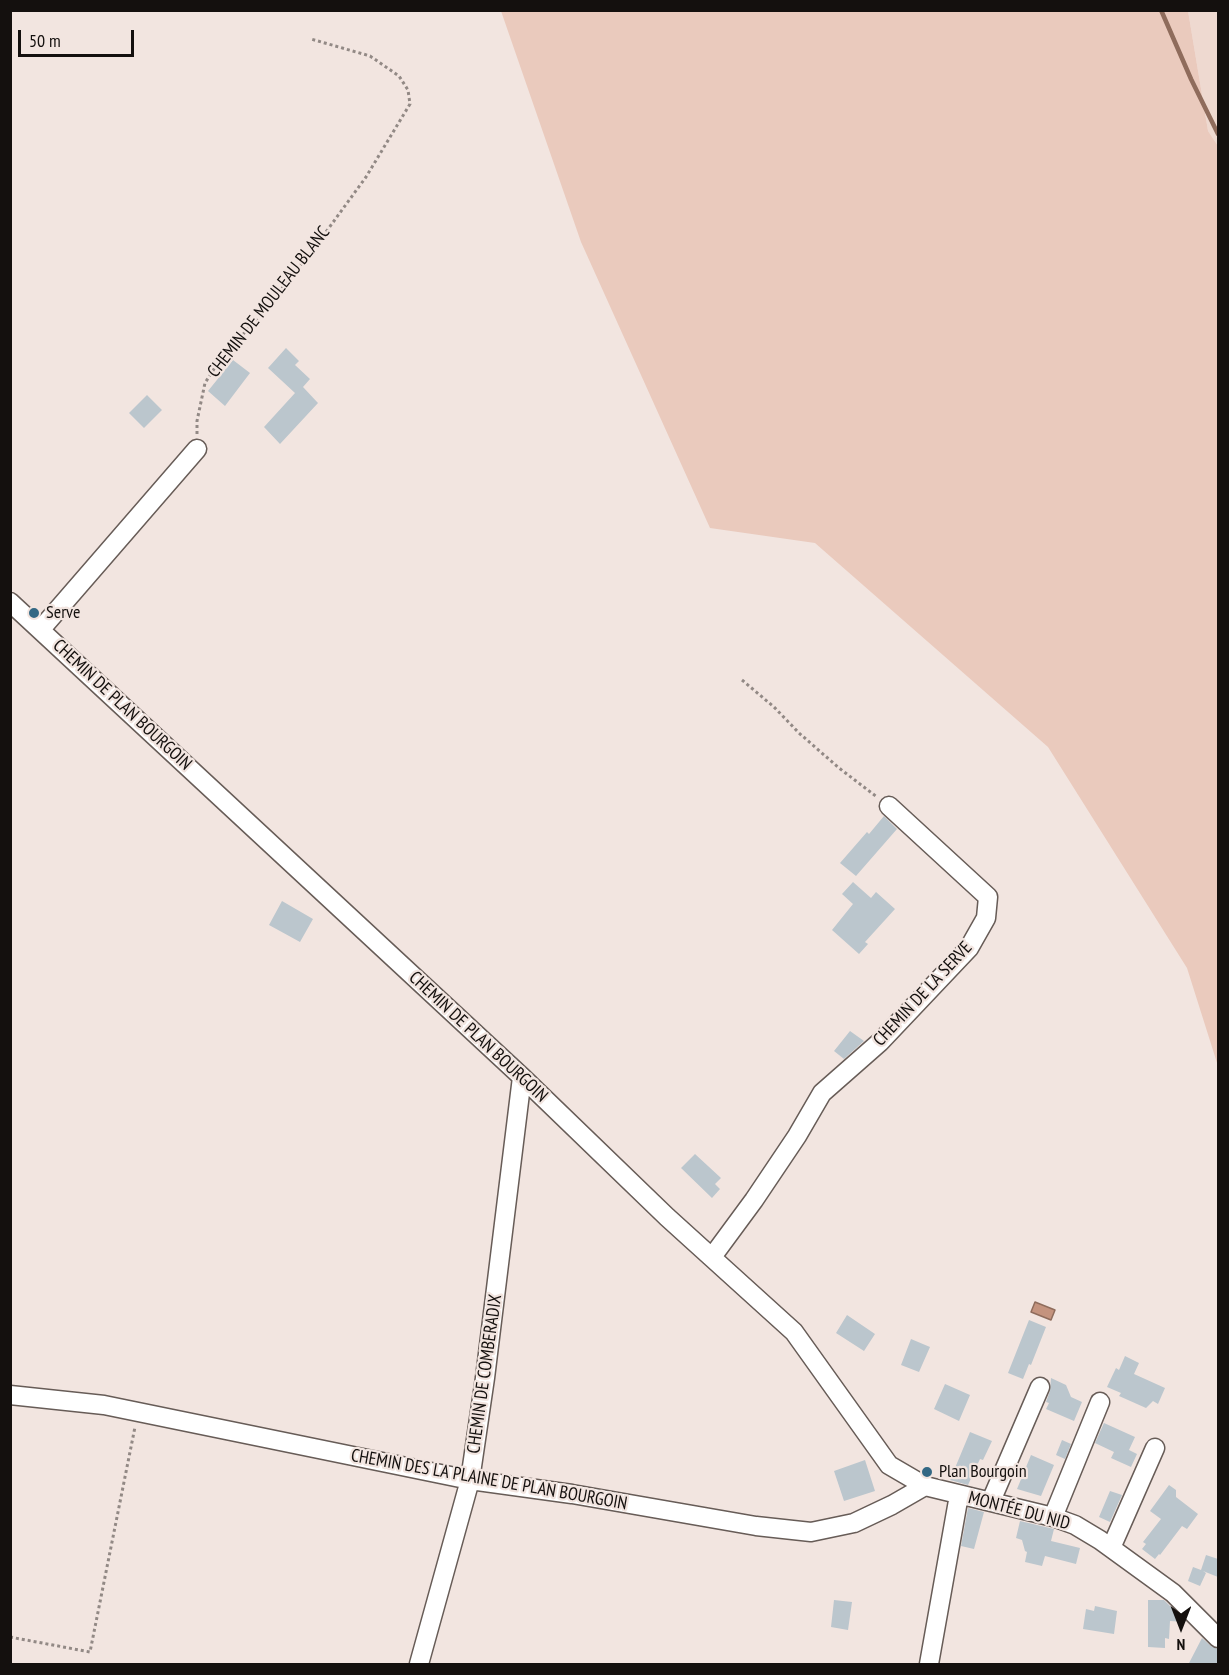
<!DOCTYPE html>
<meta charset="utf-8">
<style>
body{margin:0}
#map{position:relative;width:1229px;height:1675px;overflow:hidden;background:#f2e5e0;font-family:"PT Sans Narrow",sans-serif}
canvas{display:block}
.frame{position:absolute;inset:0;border:12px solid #14100e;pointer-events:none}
.north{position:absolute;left:1151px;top:1597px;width:60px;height:60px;-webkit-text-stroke:4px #f2e5e0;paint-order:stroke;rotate:180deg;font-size:16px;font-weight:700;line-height:24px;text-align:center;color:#14100e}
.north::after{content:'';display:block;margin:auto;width:21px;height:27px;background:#14100e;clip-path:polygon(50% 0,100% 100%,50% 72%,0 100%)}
.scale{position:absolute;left:18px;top:30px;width:116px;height:27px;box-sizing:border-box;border:3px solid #14100e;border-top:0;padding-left:8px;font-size:18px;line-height:21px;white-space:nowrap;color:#14100e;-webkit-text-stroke:4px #f2e5e0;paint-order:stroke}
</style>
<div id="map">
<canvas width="1229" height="1675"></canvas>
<div class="frame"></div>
<div class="north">N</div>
<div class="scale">50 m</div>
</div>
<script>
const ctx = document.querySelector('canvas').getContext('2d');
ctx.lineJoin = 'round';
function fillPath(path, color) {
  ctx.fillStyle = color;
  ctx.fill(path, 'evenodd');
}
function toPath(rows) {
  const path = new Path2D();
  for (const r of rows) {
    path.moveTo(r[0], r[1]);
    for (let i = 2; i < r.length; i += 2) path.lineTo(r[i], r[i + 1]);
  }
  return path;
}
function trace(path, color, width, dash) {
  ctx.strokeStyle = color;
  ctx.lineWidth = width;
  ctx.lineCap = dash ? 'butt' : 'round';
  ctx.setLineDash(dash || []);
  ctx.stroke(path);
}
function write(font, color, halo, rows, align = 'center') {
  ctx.font = font + ' "PT Sans Narrow",sans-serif';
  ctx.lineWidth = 4.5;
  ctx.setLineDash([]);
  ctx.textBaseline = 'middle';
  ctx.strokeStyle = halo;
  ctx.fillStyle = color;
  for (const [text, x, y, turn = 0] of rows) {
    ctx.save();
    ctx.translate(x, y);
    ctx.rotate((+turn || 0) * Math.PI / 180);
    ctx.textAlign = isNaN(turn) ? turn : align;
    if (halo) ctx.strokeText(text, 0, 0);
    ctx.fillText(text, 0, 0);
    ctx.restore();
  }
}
const built = toPath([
 [1188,11,1218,11,1218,146,1208,131]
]);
const green = toPath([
 [501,11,1188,11,1208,131,1218,146,1218,1066,1187,968,1048,747,815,543,710,528,581,242]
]);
const water = toPath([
 [1035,1302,1055,1310,1051,1320,1031,1312,1035,1302]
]);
const stream = toPath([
 [1161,10,1191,79,1218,134]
]);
const building = toPath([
 [286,348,299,361,295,365,310,379,303,387,318,403,280,444,264,427,295,393,268,368],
 [233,360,250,373,225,406,208,391],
 [147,395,162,410,144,428,129,413],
 [884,816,897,829,856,876,840,863,867,832,869,834],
 [853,882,871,898,876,892,895,909,865,942,868,944,859,954,832,930,853,904,842,894],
 [282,901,313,919,300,942,269,925],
 [850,1031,864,1041,844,1059,834,1051],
 [695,1154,721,1178,715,1184,720,1189,712,1198,681,1168],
 [847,1315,875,1334,864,1351,836,1333],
 [1029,1320,1046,1327,1031,1365,1029,1364,1023,1379,1008,1373],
 [911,1339,930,1347,919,1372,901,1365],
 [1125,1356,1139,1363,1134,1374,1165,1388,1158,1404,1153,1401,1146,1408,1119,1396,1121,1393,1107,1387,1116,1368,1119,1370],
 [1051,1378,1066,1385,1071,1397,1082,1402,1074,1421,1046,1409,1049,1403,1046,1402,1050,1391],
 [945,1384,970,1395,959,1421,934,1409],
 [1104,1423,1135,1437,1129,1450,1137,1454,1131,1467,1111,1458,1114,1452,1095,1443],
 [970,1432,992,1441,983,1460,980,1459,968,1485,950,1480],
 [1062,1440,1071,1444,1065,1459,1056,1455],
 [1031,1455,1054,1465,1041,1496,1017,1489],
 [865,1460,875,1491,844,1501,834,1471],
 [1169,1485,1176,1490,1176,1497,1198,1514,1187,1529,1182,1526,1160,1555,1159,1554,1155,1559,1142,1549,1146,1544,1143,1542,1161,1519,1150,1511],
 [1110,1491,1122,1495,1110,1522,1099,1517],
 [968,1508,984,1512,974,1549,961,1546],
 [1020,1521,1054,1529,1051,1541,1080,1548,1076,1564,1045,1556,1042,1566,1025,1562,1027,1552,1025,1551,1022,1540,1016,1538],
 [1206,1555,1218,1559,1218,1577,1203,1571,1206,1573,1200,1586,1188,1581,1193,1567,1201,1570],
 [834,1600,852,1602,848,1630,831,1627],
 [1148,1600,1164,1600,1186,1622,1170,1621,1169,1639,1165,1638,1165,1648,1148,1647],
 [1095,1606,1117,1611,1114,1634,1083,1629,1086,1609,1094,1611],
 [1202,1638,1211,1646,1218,1649,1218,1665,1188,1665]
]);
const path = toPath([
 [197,434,197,421,205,383,221,358,259,317,315,247,366,177,410,104,408,90,399,76,370,56,311,39],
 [742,680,774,707,799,733,839,768,877,797],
 [10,1637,90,1652,135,1427]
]);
const minor = toPath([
 [10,602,522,1077,667,1217,794,1332,889,1465,925,1486,1053,1517,1075,1525,1100,1540,1173,1593,1218,1638],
 [41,629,197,449],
 [712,1257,754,1200,797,1136,822,1093,880,1042,969,948,986,918,988,897,889,806],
 [10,1395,104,1405,470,1480,572,1494,756,1526,811,1532,854,1523,892,1505,925,1486],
 [991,1501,1040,1387],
 [1053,1517,1100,1402],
 [1111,1548,1155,1448],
 [419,1664,470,1480,485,1378,522,1077],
 [929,1664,959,1495]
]);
const markers = [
 [34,613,6,"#336884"],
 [927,1472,6,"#336884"]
];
const streetNames = [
 ["CHEMIN DE MOULEAU BLANC",269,302,-52],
 ["CHEMIN DE PLAN BOURGOIN",122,705,43],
 ["CHEMIN DE LA SERVE",923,994,-47],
 ["CHEMIN DE PLAN BOURGOIN",478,1037,43],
 ["CHEMIN DE COMBERADIX",485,1374,-82],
 ["CHEMIN DES LA PLAINE DE PLAN BOURGOIN",489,1480,10],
 ["MONTÉE DU NID",1019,1511,15]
];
const poiNames = [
 ["Serve",46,613],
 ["Plan Bourgoin",939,1472]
];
fillPath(built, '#eed9d0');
fillPath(green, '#eacabd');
fillPath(water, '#c4937e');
trace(water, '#8f6c5c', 1.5);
trace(stream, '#8f6c5c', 4.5);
fillPath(building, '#bbc6cd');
trace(minor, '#675c57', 21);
trace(path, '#928985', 3, [3, 3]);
trace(minor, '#fff', 18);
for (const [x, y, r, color] of markers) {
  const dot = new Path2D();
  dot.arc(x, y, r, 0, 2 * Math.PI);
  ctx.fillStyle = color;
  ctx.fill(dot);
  trace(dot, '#f2e5e0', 2);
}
write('18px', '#14100e', '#f2e5e0', streetNames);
write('18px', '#14100e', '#f2e5e0', poiNames, 'left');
</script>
